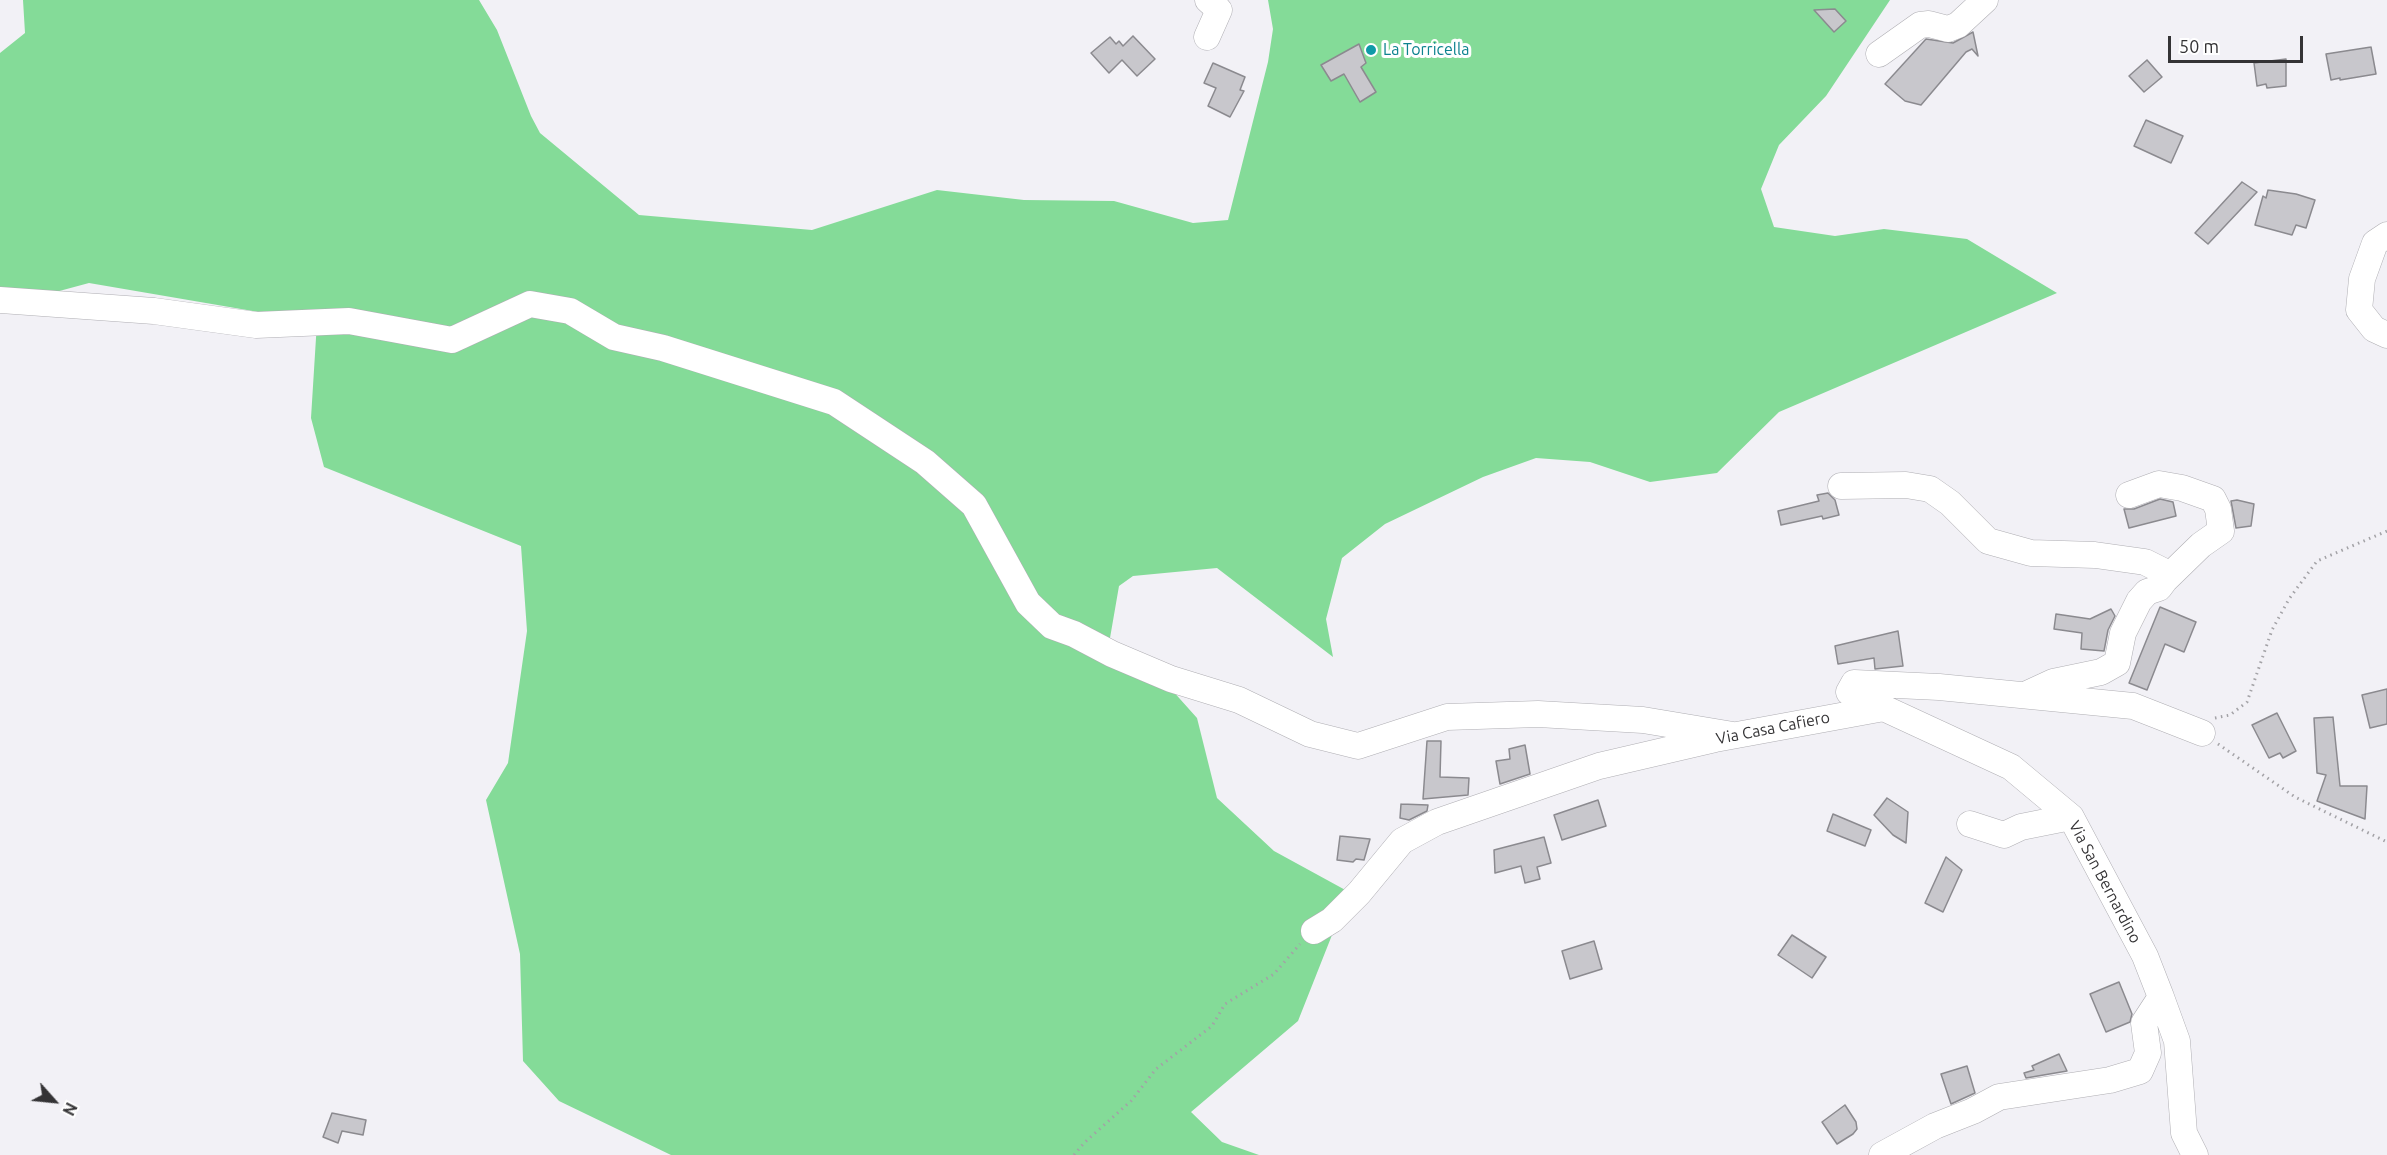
<!DOCTYPE html>
<style>
body{margin:0}
#map{position:relative;width:2387px;height:1155px;overflow:hidden;background:#f2f1f6;font-family:Ubuntu,sans-serif}
canvas{display:block}
.north{position:absolute;left:24px;top:1071px;width:60px;height:60px;-webkit-text-stroke:4px #fff;paint-order:stroke;rotate:117deg;font-size:16px;font-weight:700;line-height:24px;text-align:center;color:#343335}
.north::after{content:'';display:block;margin:auto;width:21px;height:27px;background:#343335;clip-path:polygon(50% 0,100% 100%,50% 72%,0 100%)}
.scale{position:absolute;left:2168px;top:36px;width:135px;height:27px;box-sizing:border-box;border:3px solid #343335;border-top:0;padding-left:8px;font-size:18px;line-height:21px;white-space:nowrap;color:#343335;-webkit-text-stroke:4px #fff;paint-order:stroke}
</style>
<div id="map">
<canvas width="2387" height="1155"></canvas>
<div class="north">N</div>
<div class="scale">50 m</div>
</div>
<script>
const ctx = document.querySelector('canvas').getContext('2d');
ctx.lineJoin = 'round';
function fillPath(path, color) {
  ctx.fillStyle = color;
  ctx.fill(path, 'evenodd');
}
function toPath(rows) {
  const path = new Path2D();
  for (const r of rows) {
    path.moveTo(r[0], r[1]);
    for (let i = 2; i < r.length; i += 2) path.lineTo(r[i], r[i + 1]);
  }
  return path;
}
function trace(path, color, width, dash) {
  ctx.strokeStyle = color;
  ctx.lineWidth = width;
  ctx.lineCap = dash ? 'butt' : 'round';
  ctx.setLineDash(dash || []);
  ctx.stroke(path);
}
function write(font, color, halo, rows, align = 'center') {
  ctx.font = font + ' Ubuntu,sans-serif';
  ctx.lineWidth = 6;
  ctx.setLineDash([]);
  ctx.textBaseline = 'middle';
  ctx.strokeStyle = halo;
  ctx.fillStyle = color;
  for (const [text, x, y, turn = 0] of rows) {
    ctx.save();
    ctx.translate(x, y);
    ctx.rotate((+turn || 0) * Math.PI / 180);
    ctx.textAlign = isNaN(turn) ? turn : align;
    if (halo) ctx.strokeText(text, 0, 0);
    ctx.fillText(text, 0, 0);
    ctx.restore();
  }
}
const green = toPath([
 [23,0,479,0,497,30,531,116,540,133,639,215,812,230,937,190,1024,200,1114,201,1193,223,1228,220,1268,62,1273,29,1268,0,1890,0,1826,96,1779,145,1761,189,1774,227,1835,236,1884,229,1967,239,2057,293,1779,412,1717,473,1650,482,1590,462,1536,458,1483,477,1385,524,1342,558,1326,619,1333,657,1217,568,1133,576,1119,586,1110,638,1132,662,1163,680,1197,718,1217,798,1274,851,1349,892,1298,1021,1191,1112,1222,1142,1259,1155,671,1155,559,1101,523,1061,520,954,486,800,508,763,527,631,521,546,324,467,311,418,317,322,89,283,0,307,0,53,25,33]
]);
const building = toPath([
 [1835,9,1846,21,1834,32,1814,10,1835,9],
 [1973,32,1978,56,1972,49,1966,52,1921,105,1905,101,1885,84,1926,39,1953,43,1973,32],
 [1133,36,1155,59,1137,76,1122,60,1109,73,1091,53,1110,37,1116,44,1119,41,1123,46,1133,36],
 [1359,44,1366,63,1361,67,1376,92,1360,102,1344,74,1331,81,1321,65,1359,44],
 [2371,47,2376,74,2340,80,2340,78,2331,80,2326,54,2371,47],
 [2286,59,2286,86,2267,88,2266,84,2257,86,2254,63,2286,59],
 [2147,60,2162,77,2144,92,2129,76,2147,60],
 [1213,63,1245,77,1240,90,1244,91,1230,117,1208,106,1216,88,1204,83,1213,63],
 [2146,120,2183,136,2171,163,2134,146,2146,120],
 [2242,182,2257,192,2208,244,2195,233,2242,182],
 [2268,190,2296,194,2315,200,2306,228,2296,225,2292,235,2255,225,2263,196,2266,198,2268,190],
 [1828,493,1835,500,1839,515,1823,519,1822,516,1781,525,1778,511,1819,501,1817,495,1828,493],
 [2160,499,2173,502,2176,516,2129,528,2124,509,2134,509,2160,499],
 [2237,500,2254,504,2251,526,2236,528,2231,501,2237,500],
 [2160,607,2196,622,2184,652,2165,644,2147,690,2129,683,2160,607],
 [2111,609,2115,616,2108,630,2104,651,2081,649,2082,633,2054,629,2056,614,2090,619,2111,609],
 [1898,631,1903,666,1875,669,1874,658,1838,664,1835,646,1898,631],
 [2387,689,2387,724,2370,728,2362,695,2387,689],
 [2277,713,2296,751,2283,758,2280,753,2269,758,2252,725,2277,713],
 [2333,717,2340,786,2367,786,2365,819,2317,801,2326,775,2317,773,2314,718,2333,717],
 [1427,741,1441,741,1440,777,1469,778,1468,795,1423,799,1427,741],
 [1525,745,1530,774,1500,784,1496,761,1510,759,1509,749,1525,745],
 [1887,798,1908,812,1906,843,1893,835,1874,815,1887,798],
 [1598,800,1606,826,1562,840,1554,815,1598,800],
 [1401,804,1428,805,1427,811,1409,820,1400,818,1401,804],
 [1833,814,1871,830,1865,846,1827,831,1833,814],
 [1340,836,1370,839,1364,860,1356,859,1353,862,1337,860,1340,836],
 [1544,837,1551,863,1537,867,1540,879,1525,883,1521,866,1495,873,1494,850,1544,837],
 [1946,857,1962,870,1943,912,1925,903,1946,857],
 [1792,935,1826,957,1812,978,1778,955,1792,935],
 [1594,941,1602,969,1570,979,1562,951,1594,941],
 [2119,982,2132,1014,2130,1022,2106,1032,2090,994,2119,982],
 [2059,1054,2067,1071,2026,1078,2024,1073,2034,1070,2032,1066,2059,1054],
 [1967,1066,1975,1093,1951,1104,1941,1074,1967,1066],
 [1845,1105,1856,1122,1857,1129,1853,1134,1837,1144,1822,1122,1845,1105],
 [332,1113,366,1120,363,1135,342,1131,338,1143,323,1137,332,1113]
]);
const path = toPath([
 [2215,718,2230,715,2247,702,2272,630,2289,599,2317,561,2387,531],
 [2218,744,2295,797,2387,842],
 [1074,1155,1084,1143,1131,1101,1156,1069,1212,1026,1225,1004,1274,974,1300,944]
]);
const minor = toPath([
 [1207,37,1219,10,1208,0],
 [1879,54,1920,25,1929,24,1948,29,1958,25,1985,0],
 [2387,235,2375,243,2362,279,2359,310,2374,329,2387,335],
 [0,300,154,311,256,325,349,321,452,340,530,304,570,311,614,337,663,348,834,402,925,462,974,505,1028,603,1052,626,1074,634,1112,654,1171,679,1239,700,1310,734,1358,746,1447,717,1538,714,1643,720,1733,735],
 [1841,486,1906,485,1930,489,1950,503,1988,541,2031,553,2095,555,2145,562,2161,570,2165,580,2159,588,2147,592,2139,601,2123,633,2117,663,2101,672,2053,682,2027,694],
 [2129,495,2159,484,2182,488,2213,499,2218,509,2221,531,2201,545,2165,580],
 [1970,824,2004,835,2021,827,2071,817],
 [1314,931,1332,920,1359,893,1402,841,1437,822,1599,766,1715,739,1884,708],
 [1882,1155,1935,1126,1973,1111,1999,1097,2110,1080,2140,1071,2148,1053,2144,1023,2161,997],
 [2195,1155,2184,1133,2177,1041,2161,997,2145,956,2071,817,2011,767,1849,692,1854,683,1939,687,2133,706,2202,733]
]);
const markers = [
 [1371,50,6,"#0f9aa8"]
];
const cultureNames = [
 ["La Torricella",1383,50]
];
const streetNames = [
 ["Via Casa Cafiero",1773,728,-11],
 ["Via San Bernardino",2105,882,62]
];
fillPath(green, '#84db98');
fillPath(building, '#c8c7cc');
trace(building, '#8b8a8f', 1.5);
trace(minor, '#afaeb3', 27);
trace(path, '#a3a2a6', 3, [1.5, 4.5]);
trace(minor, '#fff', 26);
for (const [x, y, r, color] of markers) {
  const dot = new Path2D();
  dot.arc(x, y, r, 0, 2 * Math.PI);
  ctx.fillStyle = color;
  ctx.fill(dot);
  trace(dot, '#fff', 2);
}
write('16px', '#0d838f', '#fff', cultureNames, 'left');
write('16px', '#343335', '#fff', streetNames);
</script>
